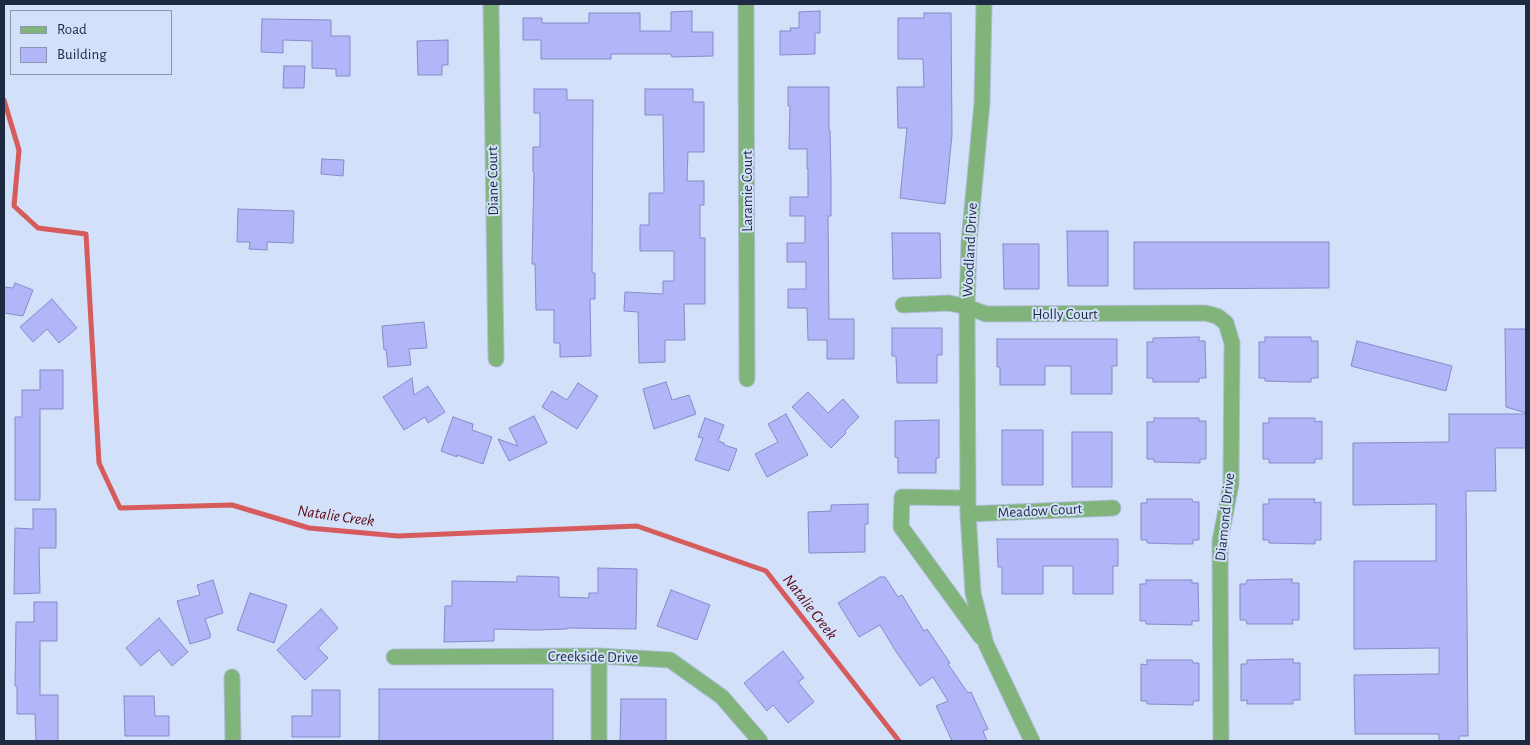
<!DOCTYPE html>
<style>
body{margin:0}
#map{position:relative;width:1530px;height:745px;overflow:hidden;background:#d2e0f9;font-family:"Alegreya Sans",sans-serif}
canvas{display:block}
.frame{position:absolute;inset:0;border:5px solid #1d2a41;pointer-events:none}
.legend{position:absolute;left:10px;top:10px;width:162px;height:65px;box-sizing:border-box;background:#d2e0f9;border:1px solid #8a97af;margin:0;padding:6px 9px;list-style:none;font-size:15px;color:#1d2a41}
.legend li{display:flex;align-items:center;gap:10px;height:25px}
.legend b{width:25px;border:1px solid #8a97af}
</style>
<div id="map">
<canvas width="1530" height="745"></canvas>
<div class="frame"></div>
<ul class="legend">
<li><b style="height:6px;background:#81b47b"></b>Road</li>
<li><b style="height:14px;background:#b2b5f7"></b>Building</li>
</ul>
</div>
<script>
const ctx = document.querySelector('canvas').getContext('2d');
ctx.lineJoin = 'round';
function toPath(rows) {
  const path = new Path2D();
  for (const r of rows) {
    path.moveTo(r[0], r[1]);
    for (let i = 2; i < r.length; i += 2) path.lineTo(r[i], r[i + 1]);
  }
  return path;
}
function trace(path, color, width, dash) {
  ctx.strokeStyle = color;
  ctx.lineWidth = width;
  ctx.lineCap = dash ? 'butt' : 'round';
  ctx.setLineDash(dash || []);
  ctx.stroke(path);
}
function fillPath(path, color) {
  ctx.fillStyle = color;
  ctx.fill(path, 'evenodd');
}
function write(font, color, halo, rows, align = 'center') {
  ctx.font = font + ' "Alegreya Sans",sans-serif';
  ctx.lineWidth = 4;
  ctx.setLineDash([]);
  ctx.textBaseline = 'middle';
  ctx.strokeStyle = halo;
  ctx.fillStyle = color;
  for (const [text, x, y, turn = 0] of rows) {
    ctx.save();
    ctx.translate(x, y);
    ctx.rotate((+turn || 0) * Math.PI / 180);
    ctx.textAlign = isNaN(turn) ? turn : align;
    if (halo) ctx.strokeText(text, 0, 0);
    ctx.fillText(text, 0, 0);
    ctx.restore();
  }
}
const stream = toPath([
 [4,100,19,150,14,206,38,228,86,234,99,463,120,508,232,505,309,528,398,536,637,526,766,571,899,741]
]);
const building = toPath([
 [692,11,692,32,713,32,713,56,672,57,671,54,611,54,611,59,541,59,541,40,523,40,523,18,542,18,542,23,589,23,589,13,640,13,640,31,671,31,671,12,692,11],
 [820,11,820,33,815,33,815,54,780,55,780,31,791,31,790,28,799,28,799,12,820,11],
 [924,13,951,13,952,135,945,204,900,198,907,128,898,128,897,87,924,87,923,59,898,59,898,18,924,18,924,13],
 [262,19,331,20,331,36,350,36,350,76,336,76,336,69,312,68,312,41,283,40,283,53,261,52,262,19],
 [448,40,448,65,442,65,442,75,418,75,417,41,448,40],
 [284,66,305,66,304,88,283,88,284,66],
 [788,87,829,87,829,130,830,130,831,177,831,216,828,216,829,319,854,319,854,359,827,359,827,340,808,340,807,308,788,308,788,289,806,289,806,262,787,262,787,243,805,243,805,216,790,216,790,197,808,197,808,169,807,169,807,149,789,149,790,106,788,106,788,87],
 [534,89,567,89,567,100,593,100,592,273,595,273,595,299,590,299,591,356,560,357,560,343,554,343,554,310,536,310,535,264,532,264,534,172,533,172,533,147,540,147,540,113,534,113,534,89],
 [645,89,693,89,693,102,704,102,704,152,688,152,687,181,704,181,704,205,700,205,700,238,705,238,705,304,684,304,685,340,665,340,665,362,639,363,638,312,624,311,625,292,663,294,663,281,674,281,674,251,640,251,640,225,649,225,649,193,664,193,663,115,645,115,645,89],
 [322,159,344,160,343,176,321,174,322,159],
 [238,209,294,211,293,243,267,242,267,250,249,249,250,242,237,242,238,209],
 [1067,231,1108,231,1108,286,1068,286,1067,231],
 [892,233,940,233,941,278,893,279,892,233],
 [1134,242,1329,242,1329,288,1134,289,1134,242],
 [1003,244,1039,244,1039,289,1004,289,1003,244],
 [15,283,33,290,23,316,4,313,4,287,13,288,15,283],
 [52,299,77,328,59,343,47,329,33,342,20,327,52,299],
 [424,322,427,348,409,349,411,365,388,367,386,349,384,350,382,326,424,322],
 [892,328,942,328,942,355,937,355,937,383,897,383,896,356,892,356,892,328],
 [1505,329,1526,329,1526,413,1506,407,1505,329],
 [1199,337,1199,341,1205,341,1206,378,1199,378,1199,382,1153,382,1153,378,1147,378,1147,342,1153,342,1153,338,1199,337],
 [1265,337,1311,337,1311,341,1318,341,1318,378,1311,378,1311,382,1296,382,1265,381,1265,378,1259,378,1259,342,1265,342,1265,337],
 [997,339,1117,339,1117,366,1112,366,1112,394,1071,394,1071,366,1045,366,1045,385,1000,385,1000,367,997,367,997,339],
 [1357,341,1452,366,1446,391,1351,366,1357,341],
 [40,370,63,370,63,409,40,409,40,500,15,500,15,417,22,417,22,390,40,390,40,370],
 [412,378,414,395,428,386,445,412,428,423,425,417,404,430,383,397,412,378],
 [666,382,672,400,689,395,696,414,654,429,643,389,666,382],
 [578,383,598,396,577,429,542,407,552,391,567,400,578,383],
 [808,392,828,413,843,399,859,417,845,431,846,433,831,448,792,407,808,392],
 [786,414,808,455,767,477,755,454,778,442,768,424,786,414],
 [1449,414,1526,414,1526,448,1495,448,1496,491,1466,491,1468,736,1459,736,1459,741,1439,741,1439,734,1355,734,1354,675,1439,674,1439,648,1354,649,1354,561,1436,561,1436,504,1353,505,1353,443,1449,442,1449,414],
 [534,416,547,443,509,461,498,439,518,446,509,428,534,416],
 [453,417,473,424,472,430,492,437,483,464,457,455,457,457,441,451,453,417],
 [705,418,724,425,718,441,724,443,724,445,737,449,729,471,695,460,703,438,698,437,705,418],
 [1154,418,1199,418,1199,421,1206,421,1206,459,1200,459,1200,463,1154,462,1154,459,1147,459,1147,422,1154,422,1154,418],
 [1269,418,1315,418,1315,422,1322,421,1322,459,1315,459,1315,463,1269,463,1269,459,1263,459,1263,423,1269,423,1269,418],
 [939,420,939,458,936,458,936,473,898,473,898,458,895,457,895,421,939,420],
 [1002,430,1043,430,1043,485,1002,485,1002,430],
 [1072,432,1112,432,1112,487,1072,487,1072,432],
 [1147,499,1192,499,1193,502,1199,502,1199,540,1193,540,1193,544,1178,544,1147,543,1147,540,1141,540,1141,503,1147,503,1147,499],
 [1269,499,1315,499,1314,503,1321,502,1321,540,1315,540,1315,544,1269,543,1269,540,1263,540,1263,504,1269,504,1269,499],
 [868,504,868,524,865,524,865,552,809,553,808,512,831,511,831,505,868,504],
 [33,509,56,509,56,548,39,548,40,593,14,594,15,528,33,529,33,509],
 [997,539,1118,539,1118,566,1113,566,1113,594,1073,594,1073,566,1043,566,1043,594,1002,594,1002,567,998,567,997,539],
 [598,568,637,569,636,629,567,628,567,629,537,630,494,629,494,641,444,642,445,606,452,606,452,581,517,582,517,576,559,577,559,597,589,598,589,593,598,593,598,568],
 [880,577,885,577,898,597,902,595,924,631,927,629,950,663,948,664,968,693,971,692,988,729,983,731,987,741,952,741,936,706,948,701,933,677,920,686,895,650,880,625,859,637,838,603,880,577],
 [1292,579,1292,583,1299,583,1299,620,1292,620,1293,624,1247,624,1246,620,1240,620,1240,584,1246,584,1247,580,1292,579],
 [213,580,223,613,205,619,210,633,210,638,190,644,177,601,200,595,197,585,213,580],
 [1146,580,1192,580,1192,583,1198,583,1199,621,1192,621,1192,625,1146,624,1146,621,1140,621,1140,584,1146,584,1146,580],
 [671,590,710,605,697,640,657,626,671,590],
 [250,593,287,605,274,643,237,630,250,593],
 [34,602,57,602,57,641,40,641,40,695,58,695,58,741,36,741,35,714,17,714,17,686,15,686,16,622,34,622,34,602],
 [321,609,338,628,318,648,328,658,305,680,277,650,321,609],
 [159,618,188,652,172,666,159,650,141,666,126,648,159,618],
 [783,651,804,678,798,682,814,702,788,723,773,705,767,711,744,683,783,651],
 [1293,659,1293,663,1300,663,1300,700,1293,700,1293,704,1247,704,1247,700,1241,701,1241,664,1247,664,1247,660,1293,659],
 [1147,660,1192,660,1193,663,1199,663,1199,701,1193,701,1193,705,1147,704,1147,701,1141,701,1141,664,1147,665,1147,660],
 [379,689,553,689,553,741,379,741,379,689],
 [312,690,340,690,340,737,292,737,292,716,312,716,312,690],
 [124,696,154,696,155,716,169,716,169,736,125,736,124,696],
 [621,699,666,699,666,741,620,741,621,699]
]);
const minor = toPath([
 [491,4,496,359],
 [746,4,747,379],
 [984,4,982,103,969,242,967,307,968,514,973,593,986,644,1032,741],
 [903,305,949,303,967,307,986,314,1205,313,1217,316,1226,323,1232,343,1231,484,1220,541,1221,741],
 [968,498,902,497,901,527,981,637],
 [968,514,1113,508],
 [394,657,599,656,670,660,722,697,760,741],
 [232,677,233,741],
 [599,741,599,656]
]);
const streetNames = [
 ["Diane Court",493,181,-91],
 ["Laramie Court",747,191,-90],
 ["Woodland Drive",970,250,-87],
 ["Holly Court",1065,314],
 ["Meadow Court",1040,511,-3],
 ["Diamond Drive",1225,517,-84],
 ["Creekside Drive",593,657,1]
];
const waterNames = [
 ["Natalie Creek",336,516,8],
 ["Natalie Creek",810,607,52]
];
trace(stream, '#d65b5d', 5);
fillPath(building, '#b2b5f7');
trace(building, '#878ac9', 1);
trace(minor, '#aebcd4', 17);
trace(minor, '#81b47b', 15);
write('15px', '#1d2a41', '#d2e0f9', streetNames);
write('italic 16px', '#560510', '#d2e0f9', waterNames);
</script>
